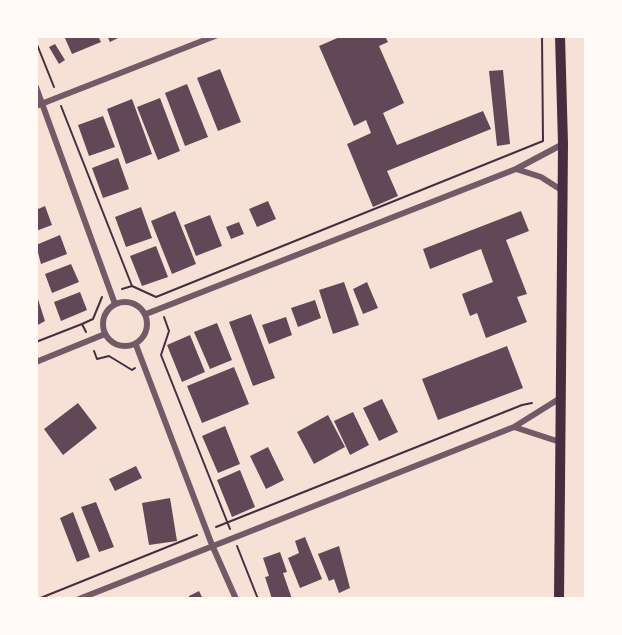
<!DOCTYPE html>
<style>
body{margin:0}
#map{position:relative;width:622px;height:635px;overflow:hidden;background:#f7e1d7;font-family:Montserrat,sans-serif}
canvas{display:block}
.frame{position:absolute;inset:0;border:38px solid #fffaf5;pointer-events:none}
</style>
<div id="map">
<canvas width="622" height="635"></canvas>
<div class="frame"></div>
</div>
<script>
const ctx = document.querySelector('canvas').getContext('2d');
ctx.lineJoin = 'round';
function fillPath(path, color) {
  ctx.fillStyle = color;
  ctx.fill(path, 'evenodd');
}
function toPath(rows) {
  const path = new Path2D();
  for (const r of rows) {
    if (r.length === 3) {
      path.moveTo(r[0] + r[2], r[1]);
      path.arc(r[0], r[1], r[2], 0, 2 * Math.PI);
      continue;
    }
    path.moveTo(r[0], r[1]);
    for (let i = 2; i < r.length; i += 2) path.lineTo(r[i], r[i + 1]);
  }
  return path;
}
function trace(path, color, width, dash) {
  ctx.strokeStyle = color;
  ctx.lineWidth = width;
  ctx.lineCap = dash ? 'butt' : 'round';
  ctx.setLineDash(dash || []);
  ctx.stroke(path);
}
const building = toPath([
 [64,36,98,36,101,42,72,54],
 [107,36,122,36,110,42],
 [342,36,385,36,388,42,379,46,404,103,383,113,397,145,483,111,491,129,387,171,398,196,373,207,347,144,371,133,366,120,354,126,319,46],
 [55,44,65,60,59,64,49,47],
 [220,69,241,122,218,131,197,78],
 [503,70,510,144,497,146,489,71],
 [187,84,208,137,185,146,165,93],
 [160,98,180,151,158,160,137,107],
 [132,99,152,154,126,164,107,109],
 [103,116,115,147,89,156,78,125],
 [118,158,129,189,103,198,92,168],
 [268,201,276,219,257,227,249,209],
 [45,206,52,225,36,231,36,210],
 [141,207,152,238,126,247,115,217],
 [175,211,196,264,172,274,151,221],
 [521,211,529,231,506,240,527,294,517,297,527,322,486,338,477,313,470,316,462,294,493,282,481,249,430,269,423,249],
 [210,215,222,246,196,256,184,225],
 [239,222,244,234,231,239,226,227],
 [60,235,67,254,41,264,36,245],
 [156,246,168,277,142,286,130,256],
 [71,264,79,282,52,293,45,274],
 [344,282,359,325,333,334,319,290],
 [367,282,378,308,363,314,353,289],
 [80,292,87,310,61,321,54,302],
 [36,293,45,321,36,326],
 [315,300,321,318,298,327,291,308],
 [251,314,275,378,253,386,229,322],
 [286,317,292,335,269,344,262,325],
 [217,323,232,360,210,369,194,332],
 [190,335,205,372,182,382,167,345],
 [507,346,523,388,438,420,422,379],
 [234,367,249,404,202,423,187,386],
 [382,399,398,432,379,441,363,408],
 [78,403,97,428,63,455,44,429],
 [353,412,369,445,350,455,334,421],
 [328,415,345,447,314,464,297,432],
 [225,426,240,464,218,473,202,436],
 [268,447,284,480,266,489,250,456],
 [136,466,142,478,115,491,109,479],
 [240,470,255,507,232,517,217,480],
 [170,498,177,541,149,545,142,503],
 [96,502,114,547,99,552,81,507],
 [73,512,90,557,77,562,60,518],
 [305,537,322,579,300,588,288,558,299,553,295,541],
 [339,546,350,588,339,593,334,579,329,581,318,554],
 [280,552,287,572,283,573,292,599,272,599,265,577,269,576,263,558],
 [199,591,203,599,189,599,189,596]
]);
const path = toPath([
 [36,42,54,87],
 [61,106,132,286,156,297,543,141,542,36],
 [122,289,132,286],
 [164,317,169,331,161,355,230,529],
 [86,332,82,324,93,319,102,297],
 [36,342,82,324],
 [94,351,97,359,109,356,132,370,135,368],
 [216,527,522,405,532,403],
 [237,546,258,599],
 [38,599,197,535]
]);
const minor = toPath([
 [36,87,115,304],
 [36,106,215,36],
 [516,169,541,177,563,191],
 [125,324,22],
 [146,314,516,169,563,144],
 [136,345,212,545,236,599],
 [36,362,105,334],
 [514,427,560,442],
 [79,599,514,427,562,397]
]);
const trunk = toPath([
 [559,599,563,144,560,36]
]);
fillPath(building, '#644757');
trace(path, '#4a2c40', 2);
trace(minor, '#755966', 6);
trace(trunk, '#4a2c40', 10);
</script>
